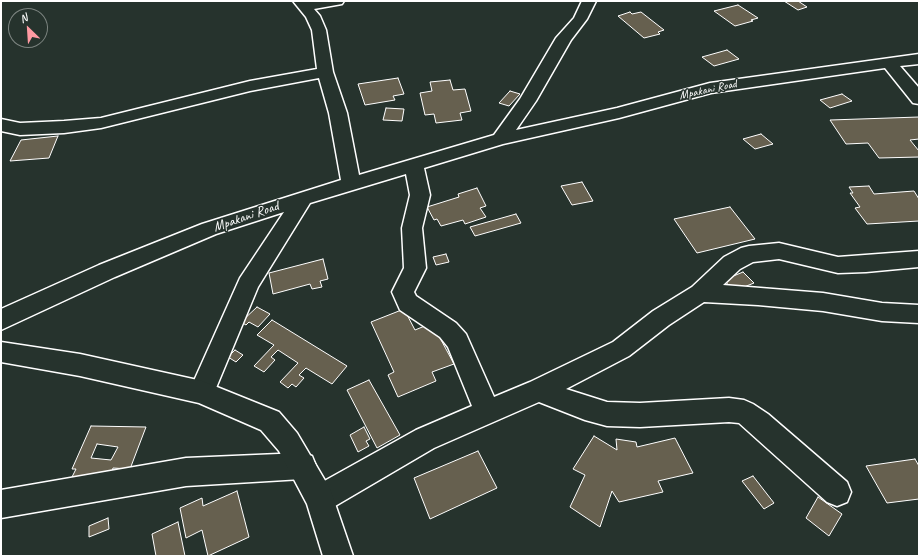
<!DOCTYPE html>
<style>
body{margin:0}
#map{position:relative;width:920px;height:557px;overflow:hidden;background:#26332d;font-family:Caveat,sans-serif}
canvas{display:block}
.frame{position:absolute;inset:0;border:2px solid #fff;pointer-events:none}
.north{position:absolute;left:8px;top:8px;width:40px;height:40px;box-sizing:border-box;background:#26332d;border:1px solid #7d8581;border-radius:50%;rotate:335deg;font-size:11px;font-weight:700;line-height:16px;text-align:center;color:#fff}
.north::after{content:'';display:block;margin:auto;width:14px;height:18px;background:#ff9aa2;clip-path:polygon(50% 0,100% 100%,50% 72%,0 100%)}
</style>
<div id="map">
<canvas width="920" height="557"></canvas>
<div class="frame"></div>
<div class="north">N</div>
</div>
<script>
const ctx = document.querySelector('canvas').getContext('2d');
ctx.lineJoin = 'round';
function fillPath(path, color) {
  ctx.fillStyle = color;
  ctx.fill(path, 'evenodd');
}
function toPath(rows) {
  const path = new Path2D();
  for (const r of rows) {
    path.moveTo(r[0], r[1]);
    for (let i = 2; i < r.length; i += 2) path.lineTo(r[i], r[i + 1]);
  }
  return path;
}
function trace(path, color, width, dash) {
  ctx.strokeStyle = color;
  ctx.lineWidth = width;
  ctx.lineCap = dash ? 'butt' : 'round';
  ctx.setLineDash(dash || []);
  ctx.stroke(path);
}
function write(font, color, halo, rows, align = 'center') {
  ctx.font = font + ' Caveat,sans-serif';
  ctx.lineWidth = 3;
  ctx.setLineDash([]);
  ctx.textBaseline = 'middle';
  ctx.strokeStyle = halo;
  ctx.fillStyle = color;
  for (const [text, x, y, turn = 0] of rows) {
    ctx.save();
    ctx.translate(x, y);
    ctx.rotate((+turn || 0) * Math.PI / 180);
    ctx.textAlign = isNaN(turn) ? turn : align;
    if (halo) ctx.strokeText(text, 0, 0);
    ctx.fillText(text, 0, 0);
    ctx.restore();
  }
}
const building = toPath([
 [784,1,798,1,807,7,798,10,784,1],
 [738,5,758,18,751,20,753,21,735,26,714,11,738,5],
 [630,12,632,14,641,12,664,30,658,32,660,34,644,38,618,16,630,12],
 [727,50,739,59,714,66,702,57,727,50],
 [398,78,404,94,393,96,395,100,365,105,358,84,398,78],
 [450,80,453,90,465,89,471,111,460,113,462,120,436,123,434,114,425,115,420,93,432,91,430,82,450,80],
 [510,91,520,94,509,106,499,103,510,91],
 [842,94,852,101,830,108,820,100,842,94],
 [386,108,404,109,402,121,383,120,386,108],
 [919,117,919,139,910,140,919,151,919,157,879,158,868,143,846,144,830,120,919,117],
 [761,134,773,144,755,149,743,139,761,134],
 [58,136,49,158,10,161,21,140,58,136],
 [582,182,593,201,572,205,561,186,582,182],
 [869,186,874,194,914,191,919,199,919,221,867,224,855,208,860,207,850,193,853,193,849,187,869,186],
 [477,188,486,206,480,208,486,217,465,224,463,220,441,226,437,219,434,220,427,207,459,197,458,194,477,188],
 [730,207,755,239,697,253,674,219,730,207],
 [516,214,521,223,475,236,470,227,516,214],
 [446,254,449,262,436,265,433,257,446,254],
 [323,259,328,279,320,281,322,287,312,289,310,284,273,294,269,273,323,259],
 [743,272,754,283,734,291,724,280,743,272],
 [257,307,270,314,258,327,249,322,246,325,241,322,257,307],
 [404,309,415,330,432,323,454,364,432,372,436,381,398,397,388,375,394,372,371,322,404,309],
 [272,320,347,366,332,384,306,368,299,375,304,378,296,387,292,384,288,388,280,382,298,363,278,350,271,357,275,360,264,372,254,366,274,345,257,335,272,320],
 [235,350,243,355,236,362,228,357,235,350],
 [369,380,400,435,377,448,347,390,369,380],
 [91,426,146,427,130,469,113,468,110,478,72,477,76,469,72,469,91,426],
 [97,444,118,447,111,460,91,458,97,444],
 [364,427,370,439,366,441,369,446,358,452,350,435,364,427],
 [594,436,617,450,616,439,636,442,637,447,675,438,693,473,658,481,663,492,619,502,612,491,600,527,570,507,585,475,573,469,594,436],
 [478,451,497,488,430,519,414,478,478,451],
 [915,459,919,466,919,499,887,503,866,466,915,459],
 [753,476,774,503,764,509,742,481,753,476],
 [237,491,249,537,208,556,202,530,186,538,180,508,202,498,203,506,237,491],
 [818,497,842,514,829,536,806,518,818,497],
 [108,518,109,529,89,537,89,526,108,518],
 [178,522,185,556,156,556,152,534,178,522]
]);
const minor = toPath([
 [293,1,344,1,342,4,314,9,320,16,326,30,333,72,347,113,359,175,494,135,520,99,556,38,574,18,582,1,596,1,587,19,571,40,536,101,516,130,617,108,710,83,919,54,919,64,900,66,919,88,919,104,913,103,885,68,711,93,619,118,503,144,424,168,430,195,422,228,426,268,414,292,416,296,456,323,466,334,494,397,530,382,613,342,653,311,692,287,724,257,741,248,749,246,779,243,838,257,919,251,919,267,866,272,838,273,779,259,753,262,740,269,723,285,823,293,882,303,919,305,919,323,882,321,823,311,758,305,704,302,669,325,629,356,566,389,607,402,640,403,729,398,744,400,753,404,768,414,847,482,851,492,847,502,837,506,827,502,739,423,729,422,640,427,607,426,585,420,539,402,434,448,330,509,320,513,310,509,306,499,310,489,416,430,472,406,448,347,440,337,400,310,392,292,404,268,402,228,410,195,406,174,310,203,258,287,211,400,202,403,193,400,189,392,240,278,284,212,216,234,115,277,1,330,1,309,99,265,202,224,341,180,329,113,319,78,250,91,101,128,64,133,20,135,1,131,1,119,20,123,64,121,101,118,250,81,317,69,312,30,306,17,293,1],
 [302,453,312,456,316,466,312,476,302,479,186,486,1,518,1,490,186,458,302,453]
]);
const tertiary = toPath([
 [1,342,80,354,202,381,279,412,297,433,330,489,353,556,323,556,307,504,279,451,261,430,199,403,80,376,1,362,1,342]
]);
const farStreetnames = [
 ["Mpakani Road",708,90,-12]
];
const streetNames = [
 ["Mpakani Road",246,217,-19]
];
fillPath(building, '#66604f');
trace(building, '#fff', 1);
trace(minor, '#fff', 3);
trace(tertiary, '#fff', 3);
fillPath(minor, '#26332d');
fillPath(tertiary, '#26332d');
write('12px', '#fff', '#26332d', farStreetnames);
write('14px', '#fff', '#26332d', streetNames);
</script>
